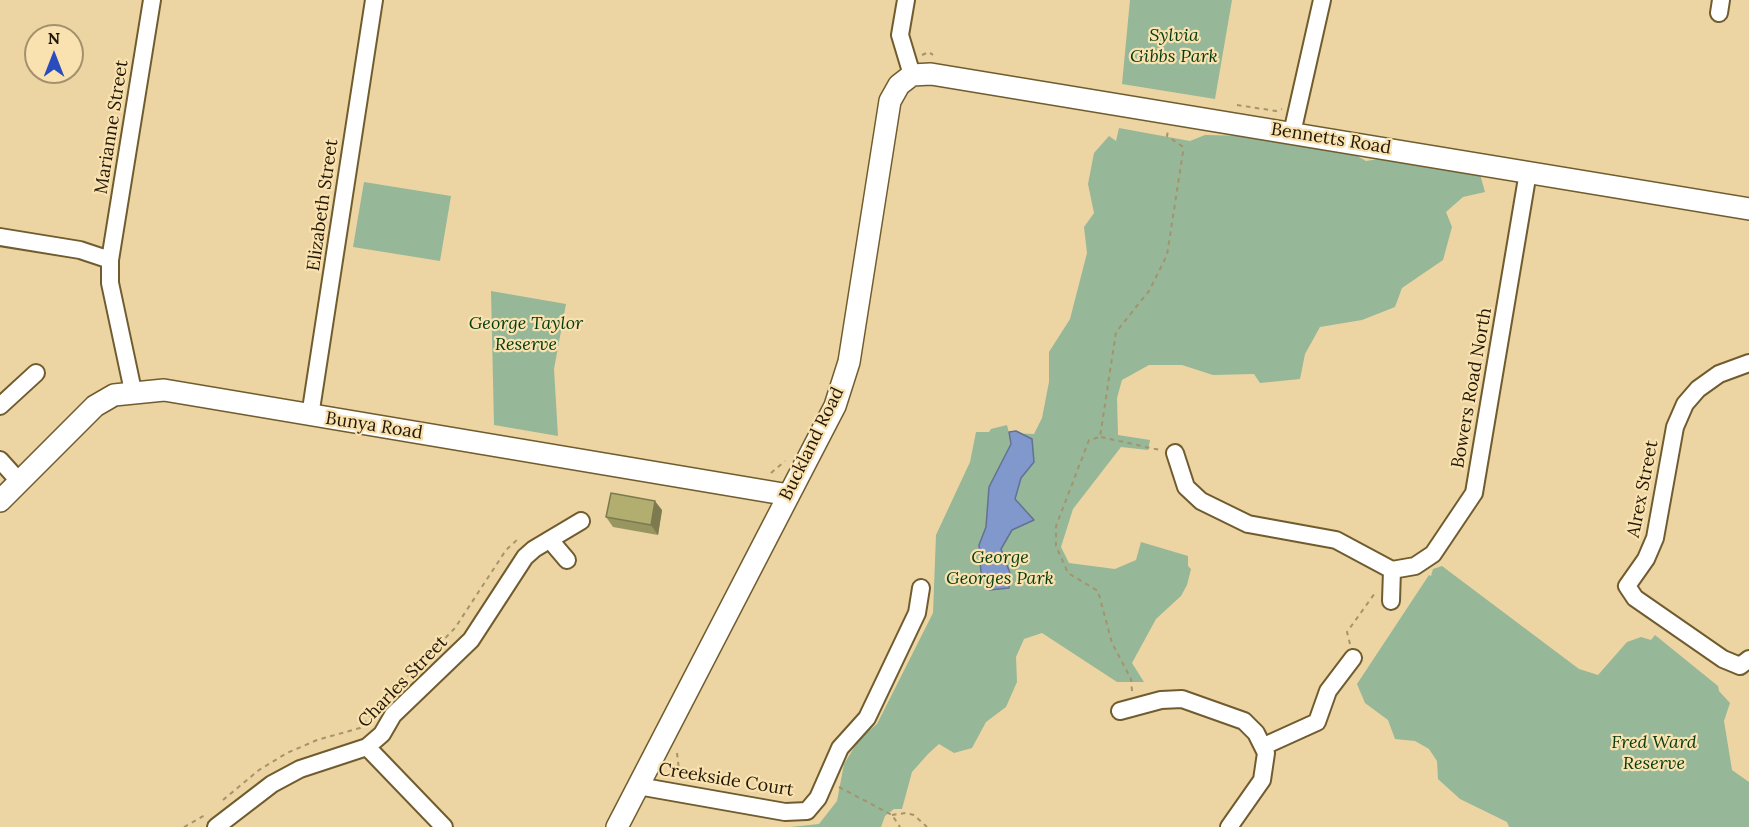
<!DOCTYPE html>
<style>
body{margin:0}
#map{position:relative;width:1749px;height:827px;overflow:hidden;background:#ecd5a3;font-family:Lora,serif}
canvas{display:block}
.north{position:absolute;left:24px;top:24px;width:60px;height:60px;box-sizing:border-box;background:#f9e2b0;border:2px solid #a2916c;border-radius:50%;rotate:0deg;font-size:16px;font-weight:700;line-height:24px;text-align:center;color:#201705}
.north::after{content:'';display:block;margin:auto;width:21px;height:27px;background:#294dbd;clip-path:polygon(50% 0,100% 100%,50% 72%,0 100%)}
</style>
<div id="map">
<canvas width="1749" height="827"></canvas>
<div class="north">N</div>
</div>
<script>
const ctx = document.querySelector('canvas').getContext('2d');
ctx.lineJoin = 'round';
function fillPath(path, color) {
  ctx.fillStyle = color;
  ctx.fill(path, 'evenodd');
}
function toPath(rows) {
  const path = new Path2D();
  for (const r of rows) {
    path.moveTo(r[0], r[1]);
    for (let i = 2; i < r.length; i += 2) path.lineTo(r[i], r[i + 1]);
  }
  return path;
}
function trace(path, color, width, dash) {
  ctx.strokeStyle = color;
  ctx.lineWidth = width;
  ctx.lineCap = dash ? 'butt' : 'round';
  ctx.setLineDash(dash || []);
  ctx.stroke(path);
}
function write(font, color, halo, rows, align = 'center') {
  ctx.font = font + ' Lora,serif';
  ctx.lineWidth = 4.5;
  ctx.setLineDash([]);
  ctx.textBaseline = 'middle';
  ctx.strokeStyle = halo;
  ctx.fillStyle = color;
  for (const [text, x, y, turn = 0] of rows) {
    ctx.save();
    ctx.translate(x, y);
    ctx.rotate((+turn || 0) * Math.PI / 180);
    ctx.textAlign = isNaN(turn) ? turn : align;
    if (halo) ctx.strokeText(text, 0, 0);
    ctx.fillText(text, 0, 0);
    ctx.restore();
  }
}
const green = toPath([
 [1130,0,1232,0,1215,99,1122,84],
 [1119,128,1190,141,1205,135,1253,136,1350,152,1366,161,1385,158,1480,174,1485,192,1463,197,1446,212,1452,227,1443,260,1402,288,1395,307,1362,320,1320,327,1305,354,1300,379,1260,383,1254,374,1213,375,1182,365,1149,365,1122,380,1117,398,1118,435,1150,440,1148,450,1121,447,1073,509,1061,547,1069,563,1115,569,1136,560,1141,542,1188,556,1188,566,1191,569,1187,585,1181,596,1156,619,1132,663,1144,682,1117,682,1042,633,1024,639,1016,657,1017,682,1006,707,986,722,972,748,954,753,939,744,928,754,912,772,902,809,894,809,885,816,881,827,790,827,819,824,837,801,844,764,860,738,877,724,933,613,936,535,970,462,976,432,989,432,991,429,1007,425,1009,433,1034,434,1042,418,1049,382,1049,352,1070,319,1087,253,1084,227,1094,213,1088,184,1094,153,1109,136,1116,141],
 [364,182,451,196,440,261,353,247],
 [491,291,566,304,554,369,558,436,494,425],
 [1442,566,1579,669,1598,675,1627,642,1641,637,1651,640,1655,635,1718,686,1719,691,1730,703,1724,721,1732,770,1749,782,1749,827,1509,827,1507,822,1460,799,1438,779,1437,761,1429,749,1415,741,1395,739,1388,720,1365,703,1357,684,1429,575,1431,576,1433,569]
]);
const water = toPath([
 [1016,431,1032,439,1034,462,1021,478,1015,499,1034,520,1012,530,1001,549,1011,576,1009,588,989,590,981,573,979,545,986,527,989,487,1011,444,1009,432,1016,431]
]);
const path = toPath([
 [922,55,929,52,933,55],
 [1237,105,1276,111,1282,109],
 [1101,437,1160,450],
 [771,473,785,461],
 [1350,644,1347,632,1375,593],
 [1132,691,1131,679,1112,643,1098,591,1068,573,1056,546,1056,526,1089,440,1100,437,1116,332,1149,291,1167,255,1183,152,1182,146,1167,136,1168,131],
 [389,696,455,628,506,550,519,538],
 [677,753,679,770,689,778],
 [839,787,892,815,900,827],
 [223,800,259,770,287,753,317,740,360,728,381,704],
 [892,815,906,813,914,815,927,827],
 [184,827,205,815]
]);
const minor = toPath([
 [906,0,900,35,912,75],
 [1719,13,1721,0],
 [1292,133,1322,0],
 [0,237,80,250,110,260,110,283,133,391],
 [110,260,152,0],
 [1749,363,1719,374,1698,389,1685,404,1675,427,1655,538,1646,559,1627,586,1635,598,1723,659,1740,666,1749,659],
 [0,406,36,373],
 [310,416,374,0],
 [1175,453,1186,487,1201,501,1248,524,1336,540,1392,570,1415,566,1433,554,1474,493,1528,172],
 [0,460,18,480],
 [550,540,567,560],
 [1391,601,1392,570],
 [1120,711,1161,700,1182,699,1244,721,1256,733,1266,753,1262,780,1229,827],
 [1264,746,1317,722,1328,691,1353,658],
 [367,747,444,827],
 [638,786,785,812,807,811,818,798,840,748,867,718,917,613,921,588],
 [216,827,272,784,300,769,367,747,382,734,393,715,471,640,525,557,534,549,581,521]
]);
const tertiary = toPath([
 [0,501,95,406,114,395,164,390,789,495],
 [617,827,835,406,849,362,890,101,899,85,912,75,931,74,1749,209]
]);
const wall = toPath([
 [662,510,658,535,613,527,606,517]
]);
const shadedWall = toPath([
 [655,501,662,510,658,535,651,525]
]);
const building = toPath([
 [611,493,655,501,651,525,606,517,611,493]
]);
const parkNames = [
 ["Sylvia",1174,36],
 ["Gibbs Park",1174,57],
 ["George Taylor",526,324],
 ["Reserve",526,345],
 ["George",1000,558],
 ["Georges Park",1000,579],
 ["Fred Ward",1654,743],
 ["Reserve",1654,764]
];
const streetNames = [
 ["Marianne Street",112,127,-81],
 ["Bennetts Road",1331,139,9],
 ["Elizabeth Street",323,205,-82],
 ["Bowers Road North",1472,388,-80],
 ["Bunya Road",374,426,9],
 ["Buckland Road",812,444,-64],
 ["Alrex Street",1643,489,-79],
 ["Charles Street",403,682,-46],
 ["Creekside Court",726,780,9]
];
fillPath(green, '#96b798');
fillPath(water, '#8198cd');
trace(water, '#647191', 1.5);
trace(minor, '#705c2e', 20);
trace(tertiary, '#705c2e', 24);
trace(path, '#a5936c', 2, [4.5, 4.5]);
trace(minor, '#fff', 16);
trace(tertiary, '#fff', 21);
fillPath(wall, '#989660');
fillPath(shadedWall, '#7c7a4e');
fillPath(building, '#b1ae70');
trace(building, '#7c7a4e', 1.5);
write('italic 18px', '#043b0f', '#f9e2b0', parkNames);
write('18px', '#201705', '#f9e2b0', streetNames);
</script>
